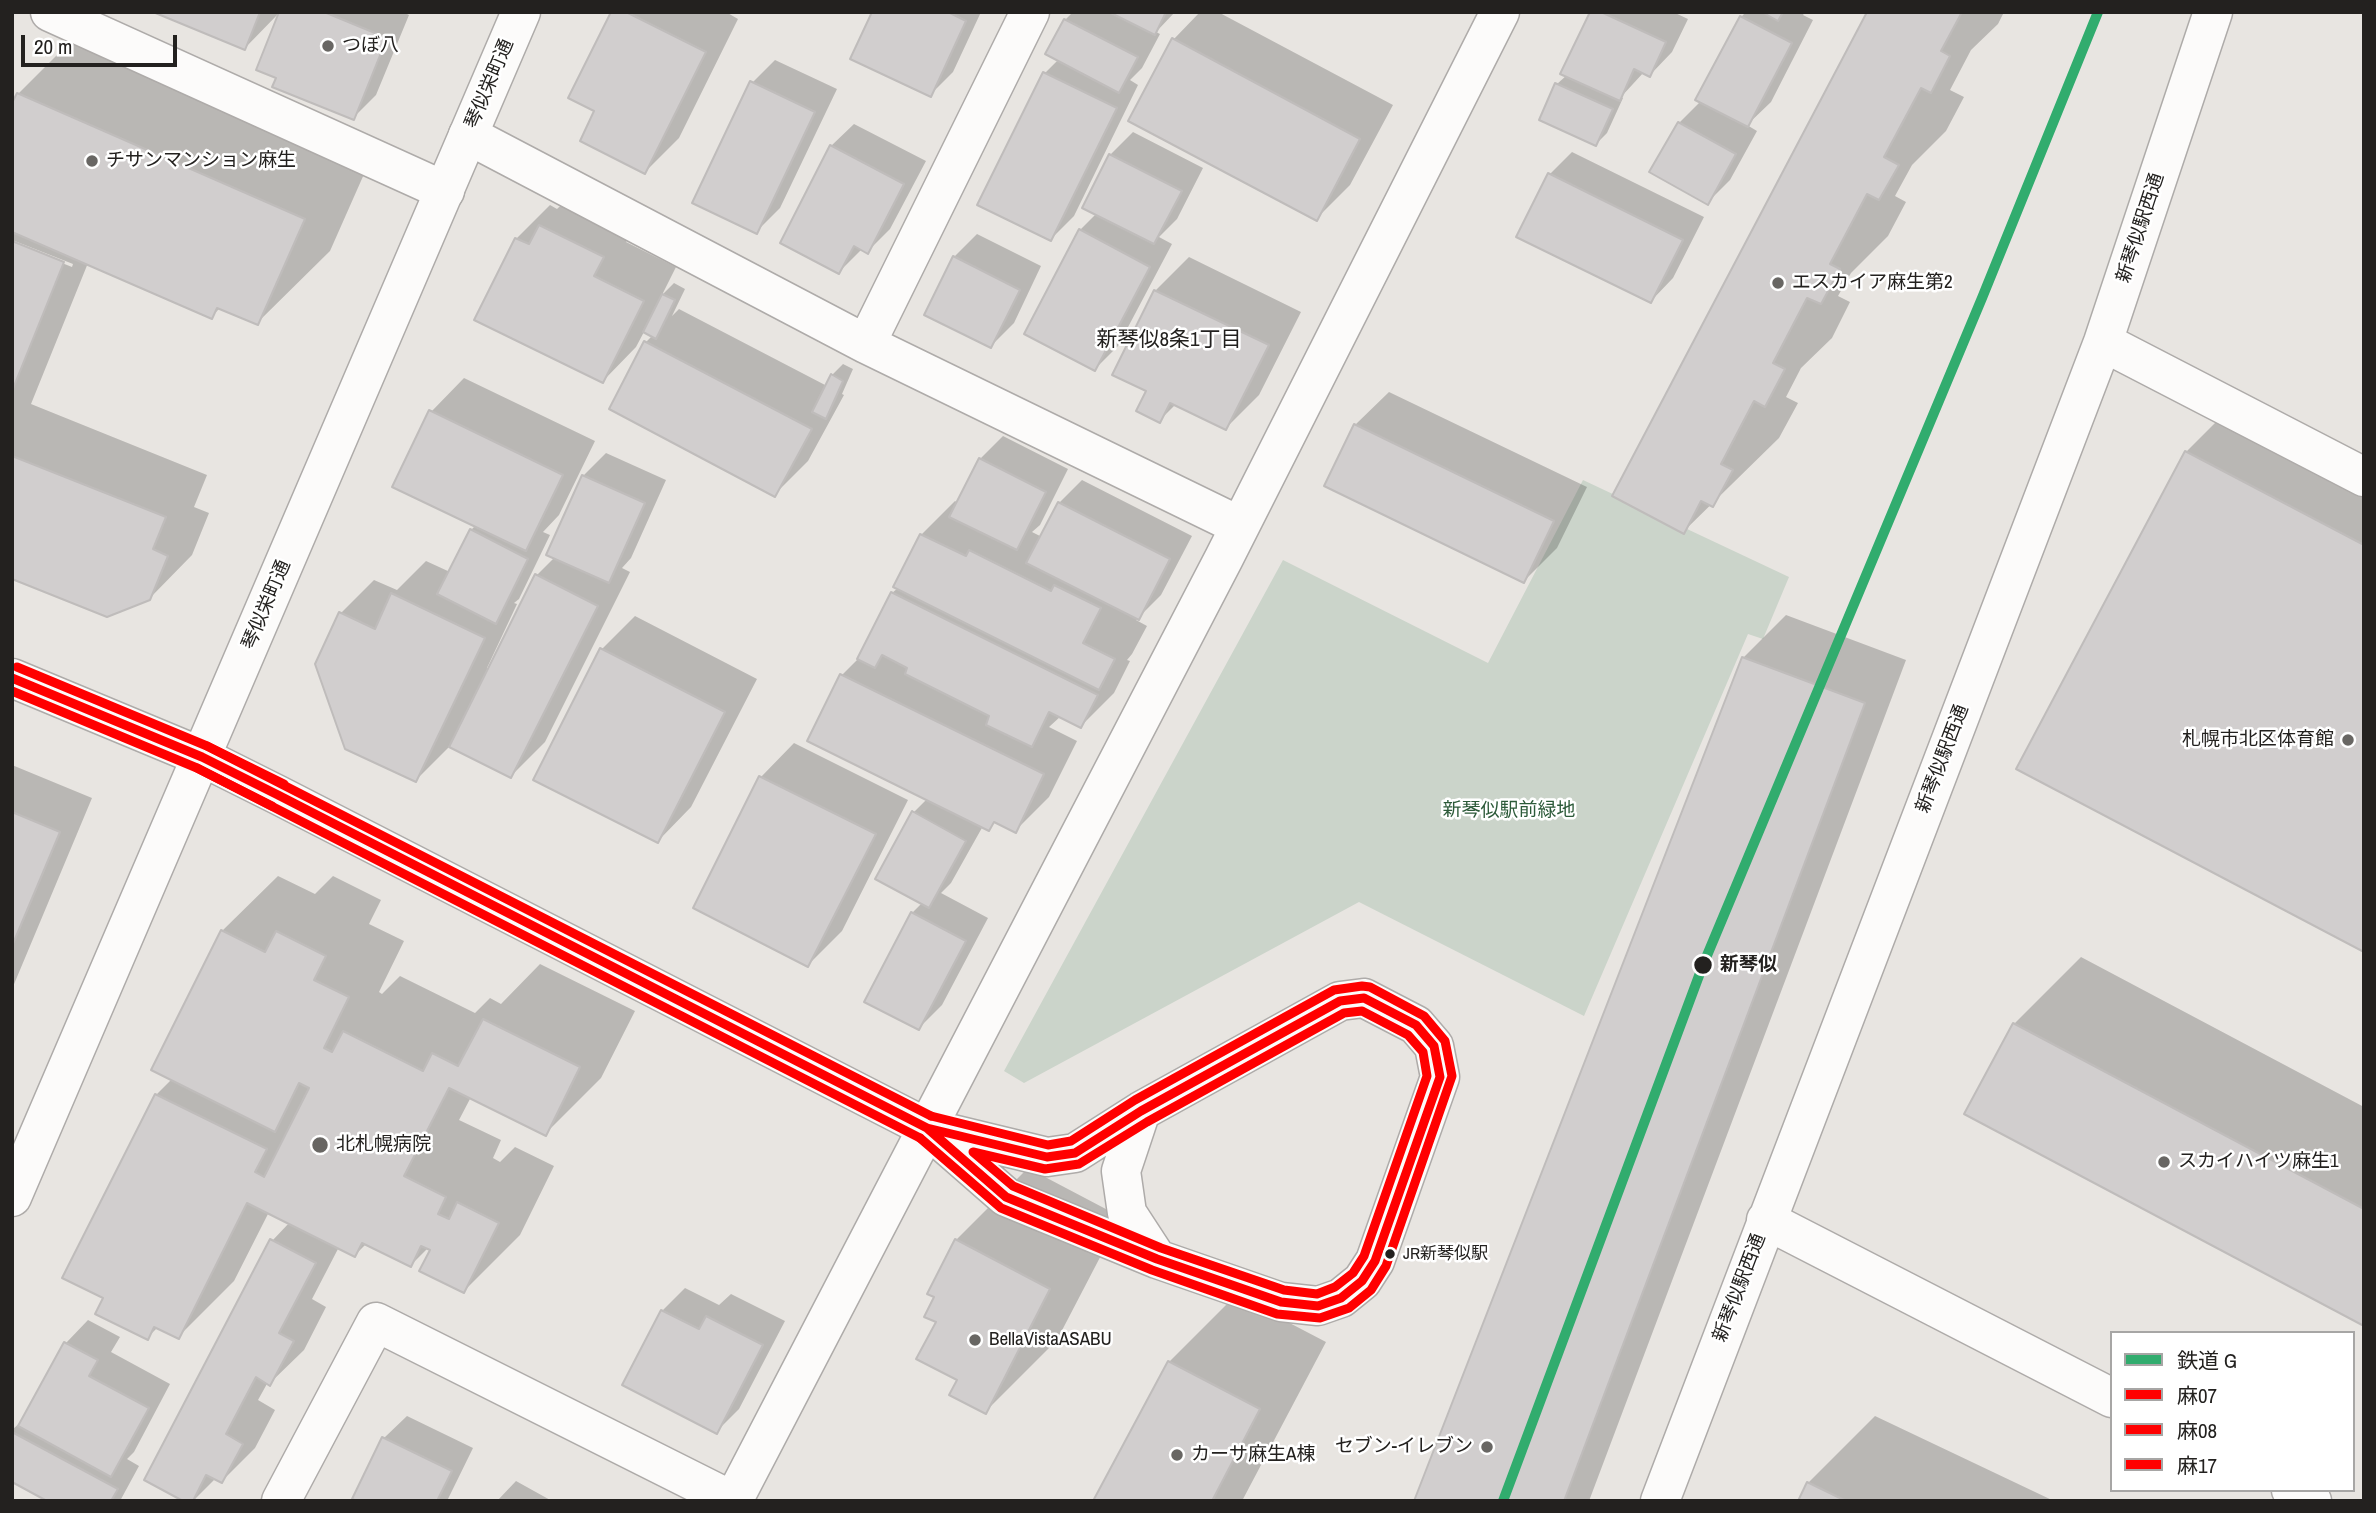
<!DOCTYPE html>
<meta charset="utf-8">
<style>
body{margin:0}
#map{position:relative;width:2376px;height:1513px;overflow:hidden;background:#e8e5e1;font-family:"Archivo Narrow","Noto Sans JP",sans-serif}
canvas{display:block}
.frame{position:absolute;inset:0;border:14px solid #23211f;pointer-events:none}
.legend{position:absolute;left:2110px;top:1331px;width:245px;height:161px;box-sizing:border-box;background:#fff;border:2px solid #a7a6a5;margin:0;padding:9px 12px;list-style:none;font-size:21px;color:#23211f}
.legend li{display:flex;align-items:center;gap:14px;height:35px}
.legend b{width:35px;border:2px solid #a7a6a5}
.scale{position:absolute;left:21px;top:35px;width:156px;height:32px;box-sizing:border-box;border:4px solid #23211f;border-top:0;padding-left:9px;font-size:21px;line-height:24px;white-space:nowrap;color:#23211f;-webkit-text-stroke:5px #fff;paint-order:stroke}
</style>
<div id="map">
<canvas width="2376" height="1513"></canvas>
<div class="frame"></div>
<ul class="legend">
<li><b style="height:9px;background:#31ac6e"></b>鉄道 G</li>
<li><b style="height:9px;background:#f00"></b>麻07</li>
<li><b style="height:9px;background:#f00"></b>麻08</li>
<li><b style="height:9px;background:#f00"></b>麻17</li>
</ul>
<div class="scale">20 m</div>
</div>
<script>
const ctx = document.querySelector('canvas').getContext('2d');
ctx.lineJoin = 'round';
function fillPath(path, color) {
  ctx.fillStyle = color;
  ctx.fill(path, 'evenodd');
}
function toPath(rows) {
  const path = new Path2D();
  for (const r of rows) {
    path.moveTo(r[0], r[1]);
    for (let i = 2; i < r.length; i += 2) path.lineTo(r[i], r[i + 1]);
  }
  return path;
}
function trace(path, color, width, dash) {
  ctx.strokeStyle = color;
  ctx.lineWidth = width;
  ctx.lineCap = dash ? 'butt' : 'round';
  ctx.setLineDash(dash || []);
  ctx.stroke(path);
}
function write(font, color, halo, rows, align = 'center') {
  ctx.font = font + ' "Archivo Narrow","Noto Sans JP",sans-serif';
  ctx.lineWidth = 5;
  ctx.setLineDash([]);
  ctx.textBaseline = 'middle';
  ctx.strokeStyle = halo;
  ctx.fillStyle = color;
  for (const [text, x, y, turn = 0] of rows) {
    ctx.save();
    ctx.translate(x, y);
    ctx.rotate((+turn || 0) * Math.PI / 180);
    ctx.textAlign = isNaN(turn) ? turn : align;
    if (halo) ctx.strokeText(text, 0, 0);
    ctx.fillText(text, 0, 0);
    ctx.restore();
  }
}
const green = toPath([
 [1583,480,1789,577,1763,639,1748,634,1584,1016,1359,902,1024,1083,1004,1071,1283,560,1488,663]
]);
const shadow = toPath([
 [157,12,280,12,245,48],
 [281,12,403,12,409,15,376,95,353,118,278,77],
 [613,12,726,12,738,19,679,138,645,172,597,111],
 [874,12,981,12,953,72,930,95],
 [1073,12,1175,12,1156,32,1160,34,1142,68,1130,80,1138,85,1074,216,1051,239,1045,73,1059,59,1047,53,1065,20],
 [1200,12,1218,12,1393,105,1350,185,1316,219,1173,40],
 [1592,12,1673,12,1688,19,1672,52,1650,75,1644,72,1621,97,1623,98,1607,133,1596,144,1557,84,1567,75],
 [1746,12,1805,12,1803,15,1813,20,1771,102,1747,125,1757,131,1730,180,1707,203,1679,123,1701,101,1741,17],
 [1869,12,2004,12,1998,24,1971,50,1950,90,1964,97,1946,131,1912,165,1895,196,1906,202,1888,236,1851,273,1838,296,1850,302,1832,338,1801,368,1786,397,1798,403,1779,438,1683,532],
 [90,22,376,147,330,251,257,323,221,307,211,317,88,263,31,404,207,475,194,507,209,513,192,555,149,599,12,577,12,243,72,267,73,264,12,240,12,107,18,94],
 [775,60,837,89,780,208,757,231,752,83],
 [854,124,926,161,890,229,867,252,862,249,839,272,831,146],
 [1133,132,1203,168,1177,219,1159,237,1172,244,1118,346,1095,369,1080,230,1097,213,1110,155],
 [1572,152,1704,217,1673,278,1651,301,1549,175],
 [574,193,636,223,626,242,676,267,662,295,674,283,685,289,672,316,679,309,827,386,832,375,843,364,853,369,842,394,844,395,808,461,775,494,646,342,653,335,645,330,636,347,603,381,516,239,550,205,557,209],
 [977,234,1041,266,1014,323,991,346,954,257],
 [1189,257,1301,312,1259,395,1226,428,1176,404,1159,421,1149,390,1114,374,1155,291],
 [464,378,595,441,559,515,543,532,550,535,519,599,514,603,517,604,487,668,489,670,537,575,555,557,583,476,606,453,666,480,631,558,622,568,630,572,545,742,511,776,450,746,416,780,341,613,374,580,397,590,426,561,450,572,471,530,476,525,431,412],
 [1389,392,1587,487,1557,548,1524,581,1355,425],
 [2228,410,2364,481,2364,950,2186,452],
 [1003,436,1068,469,1040,525,1032,532,1042,537,1059,503,1082,480,1192,536,1161,595,1136,620,1147,626,1132,654,1127,660,1130,661,1114,693,1081,726,1061,716,1049,727,1077,741,1049,797,1015,831,996,821,989,829,983,826,951,883,941,893,988,918,942,1005,919,1028,912,913,922,903,914,812,928,798,842,675,861,656,892,593,898,588,921,535,955,501,958,503,980,459],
 [1786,615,1906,660,1589,1501,1416,1501,1743,658],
 [635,616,757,679,691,807,658,841,601,650],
 [794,743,908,800,842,931,808,965,695,908,761,777],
 [12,765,92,798,12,989],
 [278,876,315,894,333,876,381,900,369,924,404,941,379,992,382,994,400,976,475,1013,490,998,501,1004,540,964,635,1011,601,1078,545,1134,471,1097,459,1120,501,1140,493,1158,500,1162,515,1147,554,1166,520,1235,464,1291,433,1250,429,1247,411,1265,367,1243,355,1255,339,1247,312,1299,326,1307,304,1350,270,1383,268,1382,258,1400,275,1410,255,1448,222,1481,216,1478,193,1501,272,1241,290,1222,269,1212,234,1281,178,1337,158,1327,147,1338,105,1297,156,1095,172,1079,222,931],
 [2081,957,2364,1107,2364,1324,2014,1024],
 [1028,1168,1121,1217,1057,1340,985,1412,959,1379,938,1321,936,1297,956,1240],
 [685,1288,719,1305,731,1294,785,1321,739,1409,716,1432,662,1311],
 [1236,1295,1326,1342,1242,1501,1095,1501,1169,1362],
 [88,1320,120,1337,111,1352,170,1384,134,1452,127,1459,139,1466,120,1501,51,1501,12,1480,12,1430,25,1418,66,1343],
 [407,1416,473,1448,447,1501,361,1501,384,1438],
 [1875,1416,2054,1501,1800,1501,1808,1483],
 [516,1481,552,1501,497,1501]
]);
const building = toPath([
 [153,12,260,12,245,50,153,12],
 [279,12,324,12,387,38,354,120,272,87,276,78,256,70,279,12],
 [611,12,626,12,706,52,645,174,580,141,594,111,568,98,611,12],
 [872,12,948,12,966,21,931,97,850,59,872,12],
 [1109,12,1166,12,1155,35,1109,12],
 [1590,12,1601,12,1666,42,1650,77,1634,69,1620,101,1560,74,1590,12],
 [1762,12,1783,12,1778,21,1762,12],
 [1867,12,1962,12,1941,51,1950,56,1931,93,1921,88,1884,157,1899,165,1879,200,1867,194,1830,264,1840,269,1821,304,1807,298,1773,363,1785,369,1765,407,1754,401,1721,464,1733,470,1713,507,1701,501,1684,534,1612,496,1867,12],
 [1740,16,1792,43,1748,127,1695,100,1740,16],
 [1064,19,1138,57,1119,93,1045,54,1064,19],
 [1172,38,1360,139,1317,221,1128,121,1172,38],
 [1043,72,1117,108,1051,241,977,205,1043,72],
 [750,81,815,112,757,234,692,203,750,81],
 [1555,83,1613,109,1596,146,1539,120,1555,83],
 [17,93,305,219,258,325,217,308,212,319,12,232,12,103,17,93],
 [1678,122,1736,154,1708,205,1649,172,1678,122],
 [830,145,904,184,868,254,854,246,839,274,780,243,830,145],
 [1109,154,1182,191,1154,244,1082,208,1109,154],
 [1548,173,1683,240,1651,303,1516,237,1548,173],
 [539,225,604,257,594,276,644,301,603,383,474,320,515,238,529,244,539,225],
 [1079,229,1150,267,1095,371,1024,334,1079,229],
 [12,241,64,262,12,391,12,241],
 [953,256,1020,290,991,348,924,315,953,256],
 [1154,290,1269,345,1226,430,1170,403,1160,423,1136,411,1146,391,1112,375,1154,290],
 [662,294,675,300,656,339,643,332,662,294],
 [644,341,812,429,775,497,609,409,644,341],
 [831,374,843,381,826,419,812,412,831,374],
 [429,410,563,475,526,551,392,487,429,410],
 [1354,424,1554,521,1524,583,1324,486,1354,424],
 [2185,451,2364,545,2364,952,2016,769,2185,451],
 [12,456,166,517,153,549,168,556,150,600,107,617,12,579,12,456],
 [979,458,1046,492,1017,550,949,517,979,458],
 [582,475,645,503,609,583,546,555,582,475],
 [1058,502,1170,559,1139,620,1026,563,1058,502],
 [470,529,528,559,496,624,437,594,470,529],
 [920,534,966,556,969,550,1051,591,1054,585,1101,608,1083,643,1115,659,1099,690,893,587,920,534],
 [535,574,598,606,511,778,449,747,535,574],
 [891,592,1098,695,1081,728,1049,712,1032,747,986,725,989,716,905,674,907,668,882,655,875,668,857,659,891,592],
 [391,593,485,638,416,782,345,749,315,664,339,612,375,629,391,593],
 [600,648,725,712,658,843,533,780,600,648],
 [1742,657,1865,703,1564,1501,1414,1501,1742,657],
 [840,674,1044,774,1016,833,994,822,989,831,807,741,840,674],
 [759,776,876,834,808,967,693,908,759,776],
 [912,811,966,841,929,908,875,879,912,811],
 [12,812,60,832,12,946,12,812],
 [911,912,966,941,919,1030,864,1002,911,912],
 [221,930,265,952,276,931,326,956,314,980,349,997,324,1048,332,1052,343,1031,423,1071,432,1053,458,1066,483,1019,580,1067,546,1136,449,1088,404,1176,446,1197,438,1214,449,1219,457,1202,499,1223,464,1293,419,1271,430,1250,421,1246,411,1267,362,1243,355,1257,247,1203,179,1339,154,1327,148,1340,95,1314,103,1298,62,1278,155,1094,267,1149,255,1172,264,1177,309,1088,299,1083,275,1132,151,1070,221,930],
 [2013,1023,2364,1209,2364,1326,1964,1114,2013,1023],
 [270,1239,316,1263,279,1333,294,1341,270,1386,256,1377,226,1434,243,1444,222,1483,206,1475,193,1501,183,1501,144,1480,270,1239],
 [955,1239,1050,1289,986,1414,949,1395,957,1380,916,1359,936,1322,924,1317,934,1297,927,1294,955,1239],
 [661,1310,699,1329,706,1316,763,1345,717,1434,622,1385,661,1310],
 [64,1342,98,1360,89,1376,149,1408,111,1477,18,1426,64,1342],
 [1168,1361,1260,1409,1212,1501,1093,1501,1168,1361],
 [12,1432,118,1489,111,1501,47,1501,12,1482,12,1432],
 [382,1437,452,1471,437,1501,357,1501,352,1499,382,1437],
 [1807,1482,1846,1501,1798,1501,1807,1482]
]);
const minor = toPath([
 [50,12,445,191],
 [468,135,866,344,1240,526],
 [2103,342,2364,477],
 [866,344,1030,12],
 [1364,998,1416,1025,1434,1046,1440,1077,1375,1261,1362,1281,1341,1298,1318,1306,1281,1302,1157,1259,1006,1197,927,1128,1047,1157,1075,1153,1141,1111,1340,1001,1364,998],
 [1141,1111,1121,1171,1127,1213,1157,1259],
 [1766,1220,2112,1398],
 [2291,1490,2312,1501],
 [281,1501,376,1322,733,1501],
 [733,1501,1224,558,1500,12],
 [1660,1501,2103,342,2213,12]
]);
const tertiary = toPath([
 [12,678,202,757,278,795,927,1128]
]);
const secondary = toPath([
 [12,1197,521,12]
]);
const bus1 = toPath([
 [12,678,202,757],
 [12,678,202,757],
 [202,757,278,795],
 [278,795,927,1128],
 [278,795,927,1128],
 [1364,998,1416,1025,1434,1046,1440,1077,1375,1261,1362,1281,1341,1298,1318,1306,1281,1302,1157,1259,1006,1197,927,1128,1047,1157,1075,1153,1141,1111,1340,1001,1364,998]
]);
const bus2 = toPath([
 [17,667,207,746,284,784],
 [12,691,197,768,272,806],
 [920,1138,1001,1208,1152,1270,1277,1314,1320,1318,1349,1308,1371,1290,1386,1266,1452,1076,1445,1041,1424,1016,1370,987,1362,986,1334,990,1135,1100,1071,1141,1048,1145,931,1116]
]);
const bus3 = toPath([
 [207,746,931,1116],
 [197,768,920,1138],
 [1362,1011,1408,1035,1423,1052,1427,1076,1364,1256,1353,1273,1335,1287,1317,1294,1284,1290,1161,1248,1013,1186,973,1152,1045,1169,1079,1164,1147,1122,1344,1013,1362,1011]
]);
const rail1 = toPath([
 [1503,1501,1703,965,1982,298,2098,12]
]);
const markers = [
 [328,46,7,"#686663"],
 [92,161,7,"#686663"],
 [1778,283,7,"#686663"],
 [2348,740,7,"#686663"],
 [1703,965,10,"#23211f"],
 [320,1145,9,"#686663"],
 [2164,1162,7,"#686663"],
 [1390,1254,6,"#23211f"],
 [975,1340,7,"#686663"],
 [1487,1447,7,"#686663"],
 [1177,1455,7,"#686663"]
];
const busNames = [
 ["JR新琴似駅",1403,1254]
];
const poiNames = [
 ["つぼ八",342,46],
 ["チサンマンション麻生",106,161],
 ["エスカイア麻生第2",1792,283],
 ["札幌市北区体育館",2334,740,"right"],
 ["北札幌病院",336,1145],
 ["スカイハイツ麻生1",2178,1162],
 ["BellaVistaASABU",989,1340],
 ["セブン-イレブン",1473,1447,"right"],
 ["カーサ麻生A棟",1191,1455]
];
const streetNames = [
 ["琴似栄町通",490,84,-67],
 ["新琴似駅西通",2141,228,-72],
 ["琴似栄町通",267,605,-67],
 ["新琴似駅西通",1943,759,-69],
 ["新琴似駅西通",1740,1288,-69]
];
const parkNames = [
 ["新琴似駅前緑地",1509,811]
];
const stopNames = [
 ["新琴似",1720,965]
];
const neighbourhoodNames = [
 ["新琴似8条1丁目",1169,340]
];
fillPath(green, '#cbd4ca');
fillPath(shadow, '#0003');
fillPath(building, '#d1cece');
trace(building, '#bfbcbb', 2);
trace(minor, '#aeaba9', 41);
trace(tertiary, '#aeaba9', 41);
trace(secondary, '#aeaba9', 41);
trace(minor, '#fcfbfa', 38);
trace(tertiary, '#fcfbfa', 38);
trace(secondary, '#fcfbfa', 38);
trace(bus1, '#f00', 9);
trace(bus2, '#f00', 9);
trace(bus3, '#f00', 9);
trace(rail1, '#31ac6e', 10);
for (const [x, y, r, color] of markers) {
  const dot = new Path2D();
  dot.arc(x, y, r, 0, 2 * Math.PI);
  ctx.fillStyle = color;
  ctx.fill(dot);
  trace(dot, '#fff', 2.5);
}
write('17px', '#23211f', '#fff', busNames, 'left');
write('19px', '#23211f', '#fff', poiNames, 'left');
write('19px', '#23211f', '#fff', streetNames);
write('19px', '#2c5a39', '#fff', parkNames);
write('bold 19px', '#23211f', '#fff', stopNames, 'left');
write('21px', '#23211f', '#fff', neighbourhoodNames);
</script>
